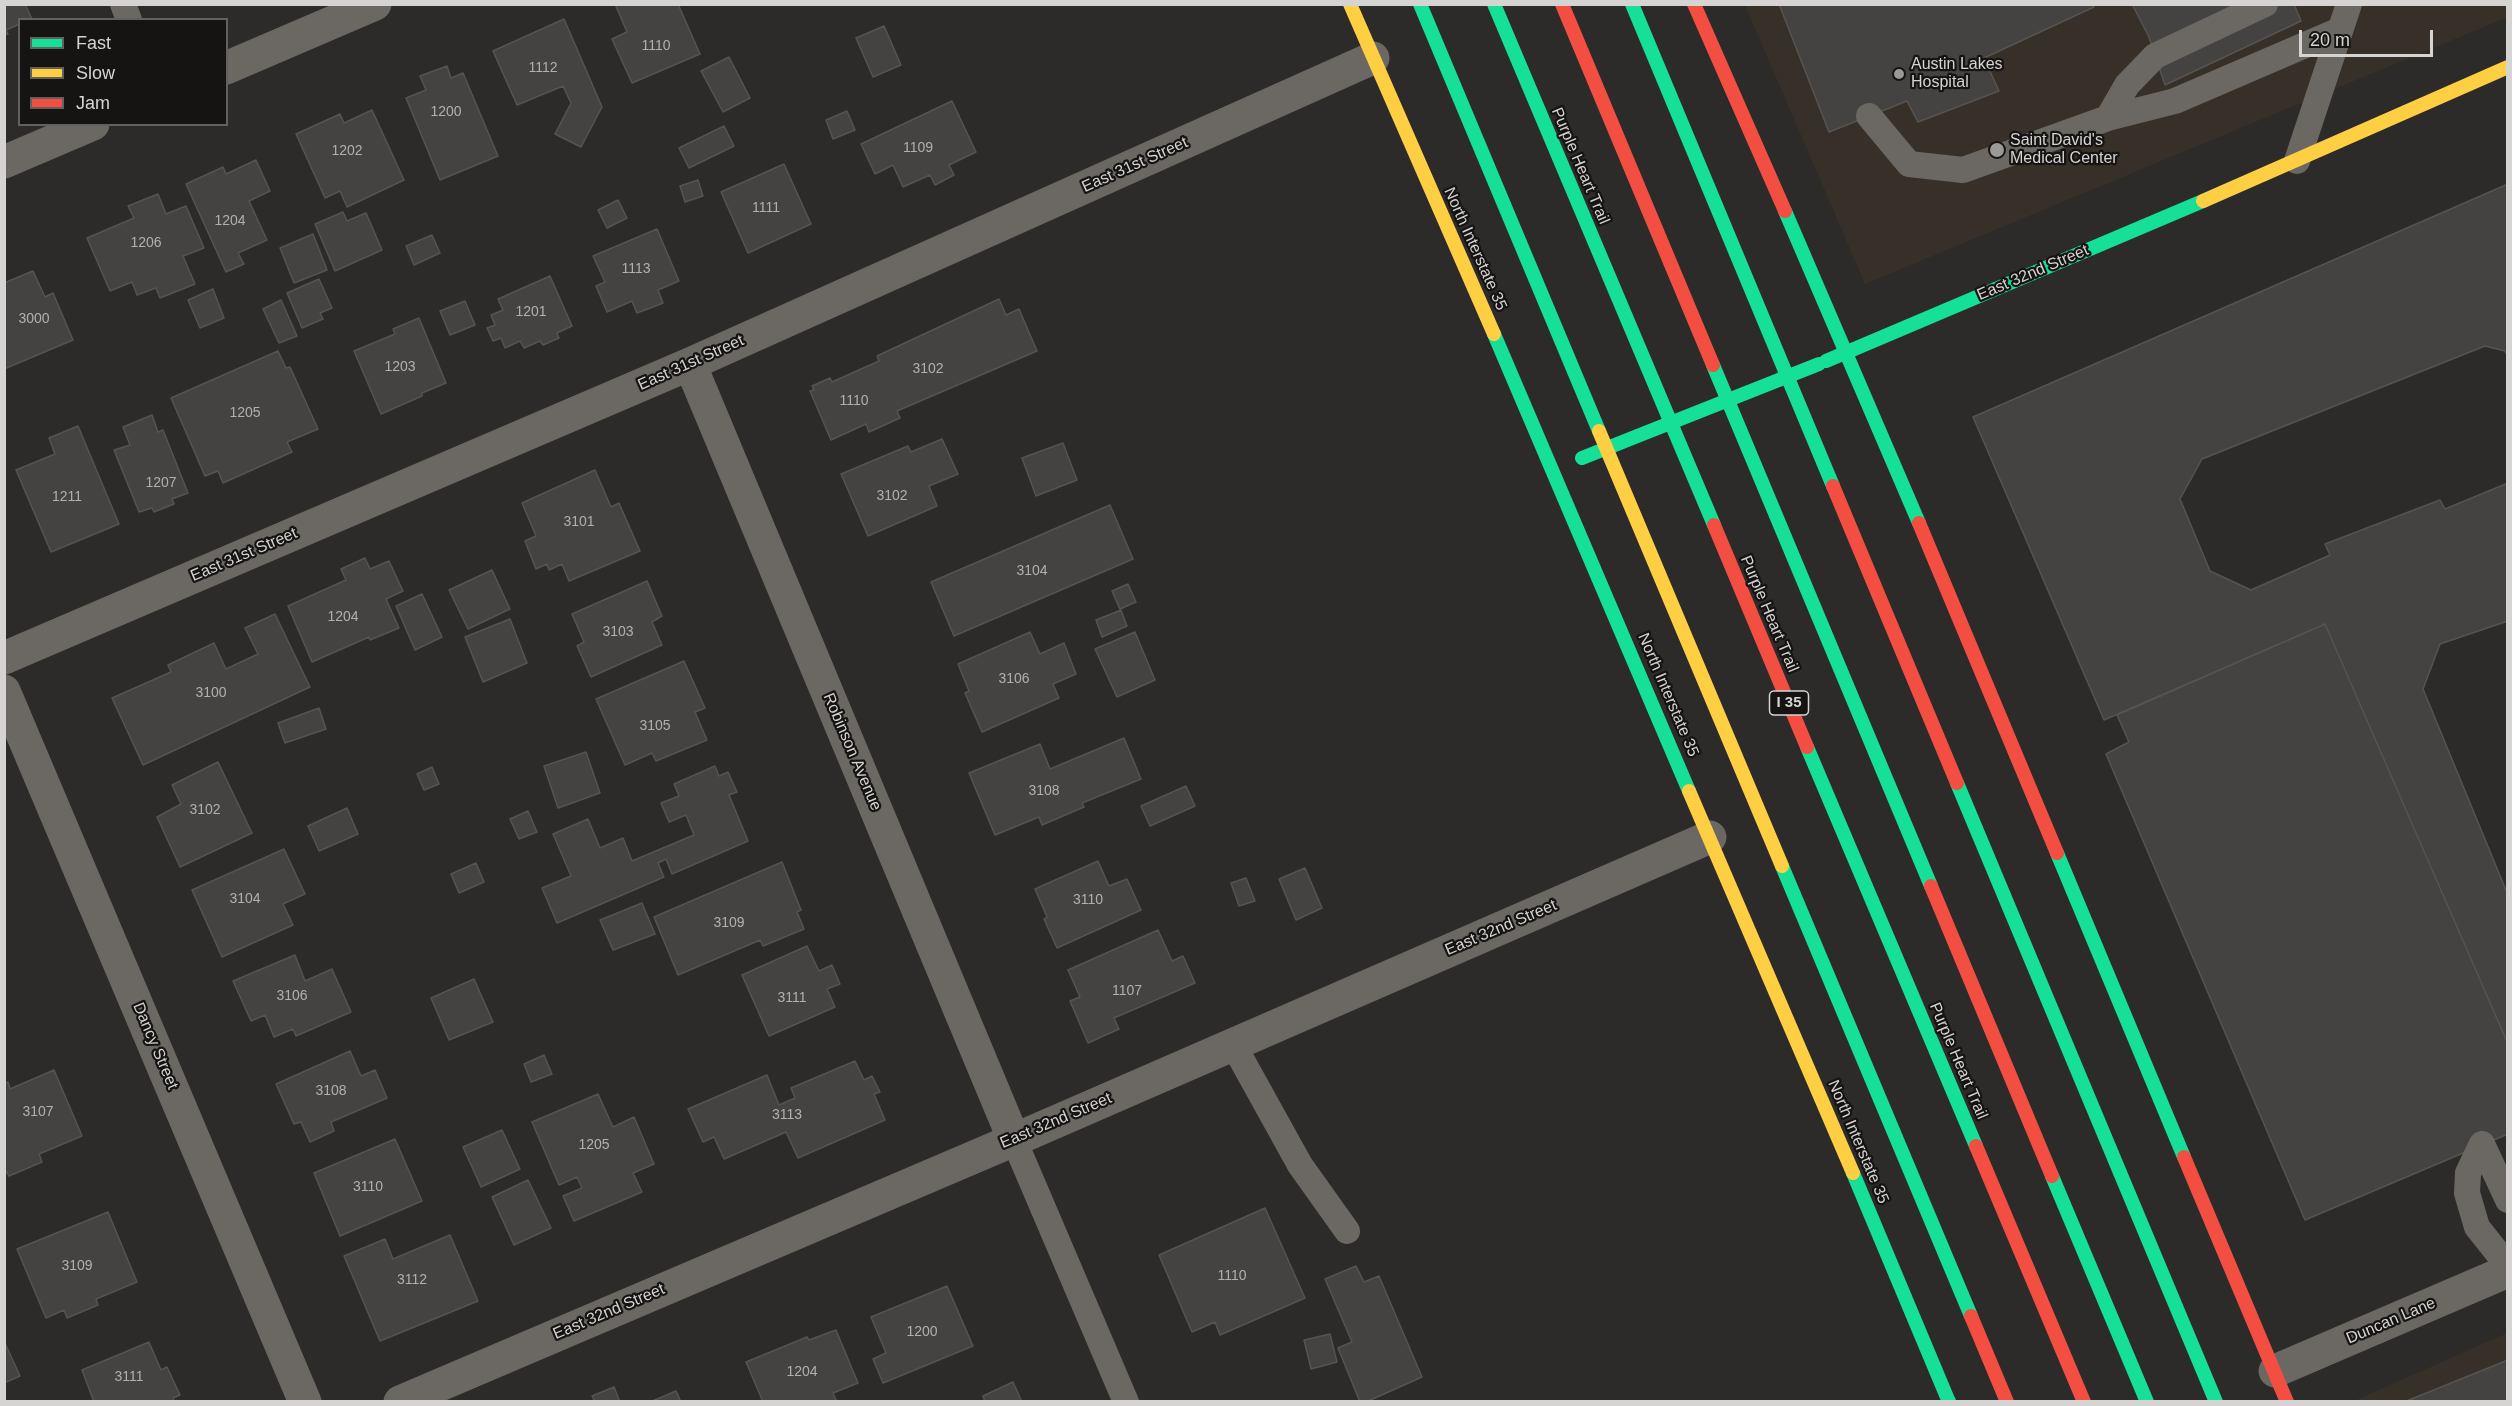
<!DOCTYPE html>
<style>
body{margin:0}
#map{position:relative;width:2512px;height:1406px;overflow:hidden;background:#2c2b29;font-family:Helvetica,sans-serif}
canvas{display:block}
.frame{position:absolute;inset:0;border:6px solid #d6d4d2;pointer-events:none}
.legend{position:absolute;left:18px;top:18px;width:210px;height:108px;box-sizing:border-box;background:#151413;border:2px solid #62615f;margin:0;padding:8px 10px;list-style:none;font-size:18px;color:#d6d4d2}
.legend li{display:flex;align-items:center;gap:12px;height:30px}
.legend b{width:30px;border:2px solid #62615f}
.scale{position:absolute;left:2299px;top:30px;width:134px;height:27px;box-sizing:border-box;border:3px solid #d6d4d2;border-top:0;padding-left:8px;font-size:18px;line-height:21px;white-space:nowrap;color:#d6d4d2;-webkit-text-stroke:4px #151413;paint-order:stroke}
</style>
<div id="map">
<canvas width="2512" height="1406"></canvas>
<div class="frame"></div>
<ul class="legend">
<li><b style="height:8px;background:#16e098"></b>Fast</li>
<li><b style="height:8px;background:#ffcf43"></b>Slow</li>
<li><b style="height:8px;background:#f24e42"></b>Jam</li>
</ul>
<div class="scale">20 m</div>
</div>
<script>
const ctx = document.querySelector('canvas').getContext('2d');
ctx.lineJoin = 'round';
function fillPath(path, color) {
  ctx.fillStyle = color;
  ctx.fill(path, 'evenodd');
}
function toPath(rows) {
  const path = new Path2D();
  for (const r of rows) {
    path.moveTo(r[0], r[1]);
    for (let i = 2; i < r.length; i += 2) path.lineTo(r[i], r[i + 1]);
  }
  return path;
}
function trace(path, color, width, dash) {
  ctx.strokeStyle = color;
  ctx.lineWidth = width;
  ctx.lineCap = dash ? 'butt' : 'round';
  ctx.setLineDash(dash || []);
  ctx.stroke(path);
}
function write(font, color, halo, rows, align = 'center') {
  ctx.font = font + ' Helvetica,sans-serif';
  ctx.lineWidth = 4.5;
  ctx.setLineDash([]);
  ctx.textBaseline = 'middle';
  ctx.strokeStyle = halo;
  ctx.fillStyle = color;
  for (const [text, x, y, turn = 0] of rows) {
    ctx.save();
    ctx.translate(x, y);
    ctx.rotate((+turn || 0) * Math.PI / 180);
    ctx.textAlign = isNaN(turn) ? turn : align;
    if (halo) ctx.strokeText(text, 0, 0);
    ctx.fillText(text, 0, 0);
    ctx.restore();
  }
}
const built = toPath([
 [2507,4,2508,17,1865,284,1745,5],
 [2507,1333,2507,1401,2354,1401]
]);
const building = toPath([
 [4,4,25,4,32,19,20,20,20,24,6,30,8,34,4,35,4,4],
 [615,4,678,4,700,54,632,83,612,39,627,32,615,4],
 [1779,4,2093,4,2094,7,1984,58,1999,91,1918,122,1907,101,1829,132,1779,4],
 [2132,4,2294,4,2301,21,2165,85,2149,37,2132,4],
 [564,19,602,107,581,147,555,134,571,103,563,86,517,105,493,51,564,19],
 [884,26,901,65,873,77,856,38,884,26],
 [729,57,750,98,723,112,701,71,729,57],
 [447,66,451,78,463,73,498,156,440,180,406,98,426,90,420,76,447,66],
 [952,101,976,152,949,165,954,175,935,185,930,175,903,187,893,165,875,174,861,144,952,101],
 [372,110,404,180,347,207,340,191,325,198,296,134,340,114,344,123,372,110],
 [847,111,855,130,833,139,826,120,847,111],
 [724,126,734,146,689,168,679,148,724,126],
 [256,160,270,191,249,201,267,240,238,253,244,264,226,272,186,184,223,167,226,174,256,160],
 [784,164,811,224,748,253,721,192,784,164],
 [698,180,703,196,685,202,680,186,698,180],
 [2508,184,2508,357,2505,351,2485,346,2202,459,2180,499,2210,571,2251,590,2330,555,2325,544,2440,500,2445,509,2508,483,2508,621,2440,644,2423,689,2508,895,2508,1044,2325,624,2104,720,1973,417,2508,184],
 [158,194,166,214,186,206,204,248,183,256,195,284,160,298,156,288,137,295,132,282,110,291,87,238,134,218,128,206,158,194],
 [618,200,627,218,607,228,598,210,618,200],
 [343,212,347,221,366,213,382,250,335,271,315,224,343,212],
 [657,229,679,281,658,290,663,303,653,307,637,313,632,301,607,312,596,286,605,282,593,256,657,229],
 [313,234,327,270,294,283,280,248,313,234],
 [432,235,440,253,414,265,406,246,432,235],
 [33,271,45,297,53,293,73,340,4,369,4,283,33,271],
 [550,276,572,326,557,333,559,338,543,345,540,341,524,348,520,341,505,348,501,338,493,341,487,328,495,325,491,315,503,310,498,299,550,276],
 [319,279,332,308,320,313,323,319,302,328,287,293,319,279],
 [213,289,224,318,200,328,188,300,213,289],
 [999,299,1006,315,1019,309,1037,351,897,411,900,418,869,432,866,424,831,440,810,391,814,390,812,386,830,378,832,382,879,361,877,356,999,299],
 [281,300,297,336,279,343,263,309,281,300],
 [465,301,475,325,450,335,440,311,465,301],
 [419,318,446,383,422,393,422,396,381,414,354,351,395,334,393,329,419,318],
 [278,351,286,368,290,367,318,429,287,442,292,452,223,483,218,471,205,476,171,398,278,351],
 [152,415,158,432,163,430,188,493,172,499,174,504,154,512,152,508,139,512,114,450,130,445,123,427,152,415],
 [78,426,119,524,51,552,16,470,55,454,49,438,78,426],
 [942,439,958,474,929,486,937,506,868,536,841,474,908,446,911,452,942,439],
 [1063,443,1077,480,1036,496,1022,458,1063,443],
 [595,470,611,507,619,503,640,551,569,581,562,564,549,570,547,564,536,569,525,541,536,536,522,503,595,470],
 [1110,505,1133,559,954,636,931,582,1110,505],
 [365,558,370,569,389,561,403,591,386,599,399,628,370,640,369,637,312,662,288,606,346,580,341,569,365,558],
 [492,570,510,609,468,629,449,590,492,570],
 [647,581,662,616,652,622,662,645,591,677,577,646,584,642,572,614,647,581],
 [1128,584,1136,602,1120,609,1112,591,1128,584],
 [422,594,442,637,415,650,396,606,422,594],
 [1121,610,1127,626,1102,637,1096,620,1121,610],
 [275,614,310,687,143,765,112,698,171,672,168,665,214,643,226,669,258,654,245,628,275,614],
 [510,619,527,663,483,682,465,637,510,619],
 [2325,624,2508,1044,2508,1134,2305,1220,2106,754,2129,742,2117,715,2325,624],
 [1030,632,1040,654,1064,643,1076,674,1053,684,1059,698,982,732,965,693,969,691,958,664,1030,632],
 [1135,632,1155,680,1117,697,1095,649,1135,632],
 [684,661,705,708,695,712,707,740,656,761,652,753,625,765,596,699,684,661],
 [319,708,326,729,285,743,278,723,319,708],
 [1124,738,1141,779,1082,803,1084,807,1042,825,1039,817,995,835,969,773,1040,744,1050,769,1124,738],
 [586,752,600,793,558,808,544,766,586,752],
 [218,762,252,833,180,867,157,817,181,804,172,785,218,762],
 [715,766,719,776,728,772,737,792,729,795,748,841,672,874,666,859,658,863,664,877,557,923,542,888,571,876,553,834,588,819,600,848,623,838,632,861,694,835,686,815,669,822,661,803,679,796,674,784,715,766],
 [432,767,439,784,424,790,417,774,432,767],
 [1186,786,1195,806,1150,826,1141,806,1186,786],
 [347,808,358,834,319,851,308,826,347,808],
 [528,811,537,832,519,839,510,819,528,811],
 [284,849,305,894,283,904,293,925,222,957,192,890,284,849],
 [1098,861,1109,886,1127,879,1141,910,1057,948,1044,919,1047,917,1035,889,1098,861],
 [782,862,801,910,797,912,804,929,763,946,760,940,678,975,654,917,782,862],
 [476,863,484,882,459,893,451,874,476,863],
 [1305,868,1322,908,1296,920,1279,879,1305,868],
 [1246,878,1255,901,1239,906,1231,883,1246,878],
 [642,903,655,934,613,950,600,920,642,903],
 [1158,930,1172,961,1183,956,1195,983,1114,1018,1119,1029,1088,1043,1070,1001,1080,997,1068,970,1158,930],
 [807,946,819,971,832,965,840,984,827,989,835,1007,769,1036,742,975,807,946],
 [295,955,305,981,332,969,351,1012,296,1036,293,1029,274,1037,265,1015,251,1021,233,981,295,955],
 [474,979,493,1022,449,1040,431,998,474,979],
 [350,1051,361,1076,375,1070,387,1098,331,1122,334,1131,310,1142,301,1122,294,1124,276,1084,350,1051],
 [544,1055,552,1074,531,1082,524,1064,544,1055],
 [855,1061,864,1080,872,1076,880,1092,874,1094,885,1120,798,1158,786,1132,724,1159,714,1137,703,1142,688,1109,767,1075,779,1105,795,1098,791,1088,855,1061],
 [54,1070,82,1136,39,1154,42,1162,9,1176,4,1168,4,1084,8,1082,10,1089,54,1070],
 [598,1094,613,1127,634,1117,654,1164,633,1173,642,1192,574,1221,563,1196,582,1188,577,1177,559,1185,532,1122,598,1094],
 [502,1130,520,1169,481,1187,463,1147,502,1130],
 [395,1139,422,1201,340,1236,314,1173,395,1139],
 [528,1180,551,1228,514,1245,492,1197,528,1180],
 [1265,1208,1305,1298,1220,1335,1215,1322,1192,1332,1159,1255,1265,1208],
 [108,1212,137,1282,96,1299,98,1305,67,1318,64,1310,46,1318,17,1249,108,1212],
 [450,1235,478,1301,380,1341,344,1256,385,1239,393,1259,450,1235],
 [1356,1266,1364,1282,1379,1276,1422,1377,1366,1402,1360,1402,1338,1348,1352,1342,1325,1279,1356,1266],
 [947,1286,973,1346,883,1383,873,1359,886,1353,871,1317,947,1286],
 [836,1330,858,1383,833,1393,837,1402,763,1402,746,1362,807,1337,809,1340,836,1330],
 [1330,1334,1337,1362,1311,1369,1304,1340,1330,1334],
 [4,1341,20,1376,4,1383,4,1341],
 [149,1342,161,1370,167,1367,180,1395,173,1398,175,1402,94,1402,82,1370,149,1342],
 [2508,1360,2508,1402,2404,1402,2508,1360],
 [1013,1382,1022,1402,985,1402,983,1396,1013,1382],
 [614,1387,620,1402,595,1402,592,1396,614,1387],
 [676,1391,681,1402,650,1402,676,1391]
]);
const lane = toPath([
 [123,4,129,20],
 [1869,116,1909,164,1963,170,2108,118,2175,101,2340,30],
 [2108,118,2127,85,2155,56,2265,4],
 [2297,161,2349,4],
 [1233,1044,1300,1165,1347,1231],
 [1014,1140,1126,1402],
 [2482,1144,2468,1173,2467,1193,2477,1227,2508,1266],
 [2482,1144,2508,1200]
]);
const street = toPath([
 [226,68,375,4],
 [4,162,93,124],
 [690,364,1014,1140],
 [4,658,690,364,1373,58],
 [4,691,305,1402],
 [2275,1371,2508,1271],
 [400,1402,1014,1140,1710,837]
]);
const fast = toPath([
 [1494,4,1714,525],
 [1785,211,1919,523],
 [1494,334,1689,791],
 [1826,361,2203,201],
 [1713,365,1931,886],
 [1807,747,1976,1146],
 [2057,853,2184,1157],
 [1853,1173,1949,1402],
 [2052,1176,2147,1402],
 [1949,1401,1949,1402]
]);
const slow = toPath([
 [1350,4,1494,334],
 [2203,201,2508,67],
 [1689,791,1853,1173]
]);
const jam = toPath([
 [1562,4,1713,365],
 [1694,4,1785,211],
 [1919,523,2057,853],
 [1714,525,1807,747],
 [1931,886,2052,1176],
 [1976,1146,2084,1402],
 [2184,1157,2287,1402]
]);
const fastBridge = toPath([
 [1420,4,1599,431],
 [1632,4,1833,486],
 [1582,458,1819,364],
 [1957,783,2216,1402],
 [1782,866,1971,1316]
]);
const slowBridge = toPath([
 [1599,431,1782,866]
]);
const jamBridge = toPath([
 [1833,486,1957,783],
 [1971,1316,2007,1402]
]);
const markers = [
 [1899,74,6,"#9a9997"],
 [1997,150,8,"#9a9997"]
];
const numberNames = [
 ["1110",656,46],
 ["1112",543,68],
 ["1200",446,112],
 ["1109",918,148],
 ["1202",347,151],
 ["1111",766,208],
 ["1204",230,221],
 ["1206",146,243],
 ["1113",636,269],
 ["1201",531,312],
 ["3000",34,319],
 ["1203",400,367],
 ["3102",928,369],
 ["1110",854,401],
 ["1205",245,413],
 ["1207",161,483],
 ["3102",892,496],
 ["1211",67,497],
 ["3101",579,522],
 ["3104",1032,571],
 ["1204",343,617],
 ["3103",618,632],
 ["3106",1014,679],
 ["3100",211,693],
 ["3105",655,726],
 ["3108",1044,791],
 ["3102",205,810],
 ["3104",245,899],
 ["3110",1088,900],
 ["3109",729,923],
 ["1107",1127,991],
 ["3106",292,996],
 ["3111",792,998],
 ["3108",331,1091],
 ["3107",38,1112],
 ["3113",787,1115],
 ["1205",594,1145],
 ["3110",368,1187],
 ["3109",77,1266],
 ["1110",1232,1276],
 ["3112",412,1280],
 ["1200",922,1332],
 ["1204",802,1372],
 ["3111",129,1377]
];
const shields = [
 [1789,703,39]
];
const shieldNames = [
 ["I 35",1789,703]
];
const poiNames = [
 ["Austin Lakes",1911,65],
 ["Hospital",1911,83],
 ["Saint David's",2010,141],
 ["Medical Center",2010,159]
];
const streetNames = [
 ["East 31st Street",1135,165,-24],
 ["Purple Heart Trail",1580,166,67],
 ["North Interstate 35",1475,249,66],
 ["East 32nd Street",2033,273,-23],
 ["East 31st Street",691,363,-24],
 ["East 31st Street",244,555,-23],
 ["Purple Heart Trail",1769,614,67],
 ["North Interstate 35",1668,695,67],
 ["Robinson Avenue",852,752,67],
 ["East 32nd Street",1501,928,-23],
 ["Dancy Street",155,1046,67],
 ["Purple Heart Trail",1958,1061,67],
 ["East 32nd Street",1056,1121,-23],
 ["North Interstate 35",1858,1142,67],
 ["East 32nd Street",609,1312,-23],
 ["Duncan Lane",2391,1321,-23]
];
fillPath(built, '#363029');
fillPath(building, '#444342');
trace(building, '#555452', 1.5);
trace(lane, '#6b6864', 26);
trace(street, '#6b6864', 33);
trace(fast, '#16e098', 14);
trace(slow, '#ffcf43', 14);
trace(jam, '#f24e42', 14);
trace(fastBridge, '#16e098', 14);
trace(slowBridge, '#ffcf43', 14);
trace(jamBridge, '#f24e42', 14);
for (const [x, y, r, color] of markers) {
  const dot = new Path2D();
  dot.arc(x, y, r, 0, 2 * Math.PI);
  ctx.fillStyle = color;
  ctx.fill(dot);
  trace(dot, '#151413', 2);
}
write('14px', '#b2b0ae', null, numberNames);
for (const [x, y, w] of shields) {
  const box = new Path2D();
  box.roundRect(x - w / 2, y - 12, w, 24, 4.5);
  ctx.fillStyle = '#151413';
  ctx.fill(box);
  trace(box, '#d6d4d2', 1.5);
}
write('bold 15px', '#d6d4d2', null, shieldNames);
write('16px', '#d6d4d2', '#151413', poiNames, 'left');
write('16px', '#d6d4d2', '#151413', streetNames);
</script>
